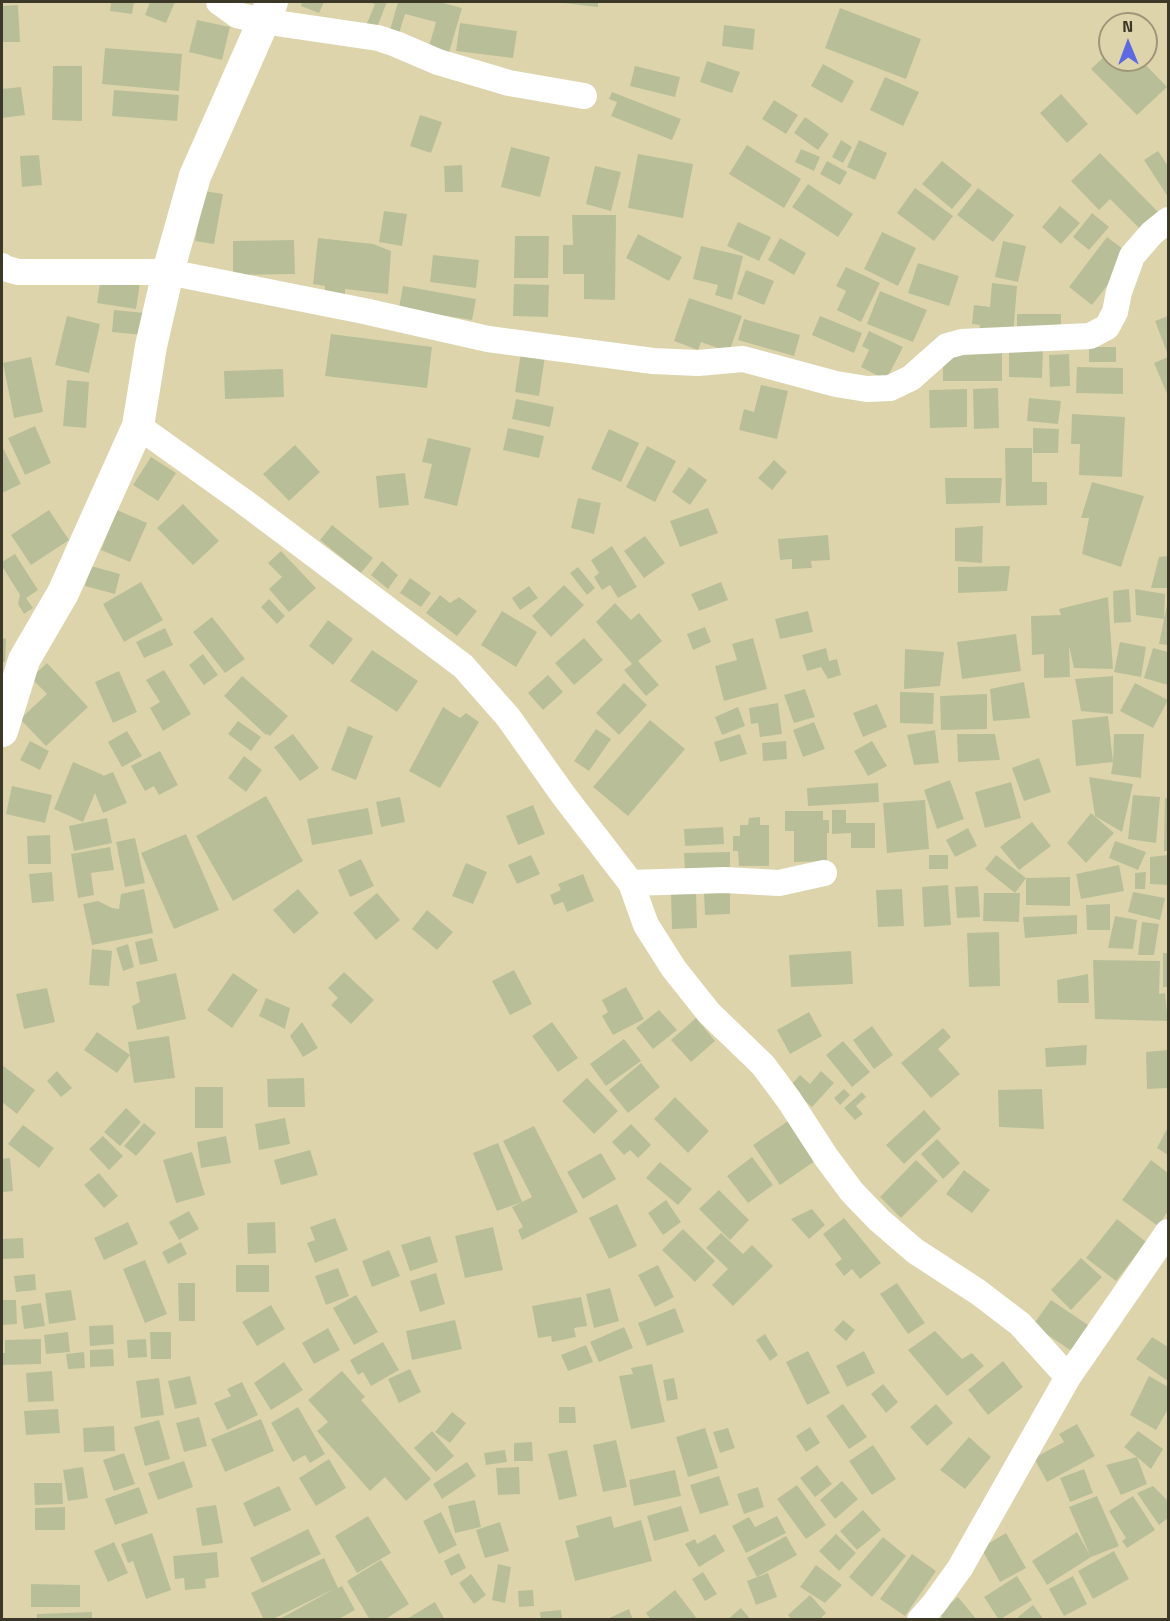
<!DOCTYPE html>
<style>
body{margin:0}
#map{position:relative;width:1170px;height:1621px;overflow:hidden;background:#ded4ac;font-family:"Titillium Web",sans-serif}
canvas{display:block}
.frame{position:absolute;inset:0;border:3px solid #3c3828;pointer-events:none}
.north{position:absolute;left:1098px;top:12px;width:60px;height:60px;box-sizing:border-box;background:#ded4ac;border:2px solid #9d9677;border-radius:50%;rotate:359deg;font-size:16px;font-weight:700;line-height:24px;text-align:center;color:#3c3828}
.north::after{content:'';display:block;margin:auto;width:21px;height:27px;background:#5d69e0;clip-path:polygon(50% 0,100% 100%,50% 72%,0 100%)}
</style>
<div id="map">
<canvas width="1170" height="1621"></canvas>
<div class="frame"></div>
<div class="north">N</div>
</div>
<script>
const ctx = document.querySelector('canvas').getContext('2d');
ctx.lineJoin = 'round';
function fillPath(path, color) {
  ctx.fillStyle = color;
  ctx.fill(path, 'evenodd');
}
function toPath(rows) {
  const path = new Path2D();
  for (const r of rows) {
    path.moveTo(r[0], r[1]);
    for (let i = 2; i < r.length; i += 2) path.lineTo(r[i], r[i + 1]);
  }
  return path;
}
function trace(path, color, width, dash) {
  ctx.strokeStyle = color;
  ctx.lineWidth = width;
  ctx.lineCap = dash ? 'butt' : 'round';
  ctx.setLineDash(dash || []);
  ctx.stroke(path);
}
const building = toPath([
 [111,2,134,2,132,14,110,11],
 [150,2,175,2,166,23,145,15],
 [302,2,324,2,319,13,301,6],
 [368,2,387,2,375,32,365,28,375,4],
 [398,2,439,2,462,8,448,56,428,50,436,22,405,14,397,40,388,37],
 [564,2,598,2,598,7,564,3],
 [18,5,20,42,2,42,2,6],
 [840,8,921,39,906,79,825,48],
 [197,20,230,27,222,60,189,52],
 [460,23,517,31,513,58,456,51],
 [724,25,755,29,753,50,722,46],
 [105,48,182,54,179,91,102,84],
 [1110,51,1110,60,1141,60,1167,87,1137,115,1091,69],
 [707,61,740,72,732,93,700,82],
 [823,64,854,81,842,103,811,86],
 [53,66,82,66,82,121,52,120],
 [635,66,680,77,675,97,630,86],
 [885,77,919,92,903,126,870,110],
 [21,87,25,115,2,118,2,89],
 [114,90,179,95,177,121,112,116],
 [612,92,681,119,672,140,611,116,617,102,609,99],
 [1061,94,1088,124,1067,143,1040,113],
 [774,100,798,115,786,134,762,119],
 [420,115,442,122,431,153,410,146],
 [805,117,829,134,818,150,794,133],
 [841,140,852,147,843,163,832,157],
 [859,140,887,153,875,180,847,167],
 [747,145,801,179,784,208,729,174],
 [511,147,550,157,540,197,501,187],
 [801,149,820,157,814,171,795,162],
 [1158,151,1168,166,1168,197,1144,160],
 [1100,153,1161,215,1143,232,1110,199,1099,210,1071,181],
 [638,154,693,164,683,218,628,208],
 [39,155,42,185,22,187,20,156],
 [827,161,847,172,840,185,820,174],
 [942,161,972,185,952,209,922,184],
 [462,165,463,192,445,192,444,166],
 [595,166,621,172,611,211,586,204],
 [808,184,853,214,838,237,792,207],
 [915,188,953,216,934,241,897,213],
 [978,188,1014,215,993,242,957,215],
 [204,191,223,194,214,244,195,241],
 [1060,206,1080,223,1061,244,1042,227],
 [384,211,407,214,402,246,379,242],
 [1092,213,1109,227,1089,250,1073,237],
 [572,215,616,215,615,300,584,299,584,274,563,274,563,245,573,245],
 [738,222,771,237,759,261,727,246],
 [882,232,916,248,898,286,864,269],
 [638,234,682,257,669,281,626,258],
 [515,236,549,236,548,278,514,278],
 [1107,237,1131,255,1092,305,1069,287],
 [318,238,373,244,391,251,388,294,345,289,345,295,325,292,325,286,313,284],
 [780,238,806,253,794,275,768,260],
 [294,240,295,274,233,275,233,241],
 [1003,241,1026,246,1018,282,995,277],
 [701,246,743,256,732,300,715,295,718,285,693,279],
 [433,255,479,260,476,288,430,282],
 [918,263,959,276,949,306,908,293],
 [846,267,880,283,861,322,837,310,846,291,836,286],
 [746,270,774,281,764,305,737,294],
 [101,277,140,283,136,309,97,303],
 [992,283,1017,286,1013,336,979,334,980,325,972,324,974,305,990,307],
 [514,284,549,285,548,317,513,316],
 [403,286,476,299,472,320,399,308],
 [880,291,927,310,913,342,867,324],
 [689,298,742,316,729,352,701,342,698,350,674,341],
 [114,310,145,313,143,335,112,332],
 [1017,314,1061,314,1061,333,1017,333],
 [67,316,100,324,89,373,55,365],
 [820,316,862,333,854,353,812,335],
 [1168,316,1168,355,1155,321],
 [744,319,800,335,794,356,738,340],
 [869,331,903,347,886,380,861,367,869,350,862,346],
 [331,334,432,347,427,388,325,376],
 [1089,347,1116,347,1116,362,1089,362],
 [1009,348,1043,349,1042,378,1009,377],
 [521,352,545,356,539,396,515,392],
 [1002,353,1002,381,943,381,943,354],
 [1069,354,1070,386,1050,387,1049,355],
 [31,357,43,412,14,418,3,363],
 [1168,357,1168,396,1154,363],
 [1077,367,1123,368,1123,394,1076,393],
 [283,369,284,397,225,399,224,371],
 [67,380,89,382,86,428,63,426],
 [761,385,788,391,777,439,739,430,744,409,754,412],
 [998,388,999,428,974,429,973,389],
 [967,389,967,427,930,428,929,390],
 [1029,398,1061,401,1058,424,1027,421],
 [516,399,554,407,550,427,512,419],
 [1072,414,1125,417,1122,477,1079,475,1080,444,1071,444],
 [35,426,51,463,25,475,8,438],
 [508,428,544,436,539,458,503,450],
 [1033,428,1059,429,1058,453,1033,453],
 [609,429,639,443,621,482,591,469],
 [428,438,471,448,457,506,424,498,432,464,422,462],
 [295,445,320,472,289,501,263,474],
 [2,446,21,484,2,493],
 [647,446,676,461,655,502,626,487],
 [1005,448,1032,448,1032,482,1047,482,1047,505,1006,506],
 [151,457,176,473,158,501,133,485],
 [774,460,787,472,772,490,758,478],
 [689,467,707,480,690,505,672,492],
 [405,473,409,505,379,508,376,476],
 [945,478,1002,478,1000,503,946,504],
 [1092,482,1144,496,1121,567,1082,554,1089,518,1081,518],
 [578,498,601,503,594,534,571,528],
 [183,504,219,541,193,565,157,528],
 [708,508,718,533,680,547,670,521],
 [49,510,69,540,31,565,11,535],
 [117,510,147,523,130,562,101,550],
 [332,525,373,558,361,573,320,540],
 [983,526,982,563,955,561,955,528],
 [828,535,830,560,811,561,812,568,792,569,792,559,780,560,778,539],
 [645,536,665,563,644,578,624,551],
 [612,546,637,587,618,598,610,585,602,590,594,577,599,573,591,560],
 [281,551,316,588,289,612,269,589,282,577,268,563],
 [15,554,38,590,26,598,33,608,24,614,18,604,20,595,2,566,2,562],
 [1168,556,1168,588,1151,588,1159,557],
 [382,561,398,575,388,589,371,575],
 [91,566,120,574,115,594,85,586],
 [1010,566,1007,591,958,593,958,567],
 [578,567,595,588,587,595,570,573],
 [410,578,431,593,421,607,400,593],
 [141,582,163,620,124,642,103,604],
 [721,582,728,600,699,611,691,594],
 [564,585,584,605,551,637,532,616],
 [529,586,538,598,520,610,512,598],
 [1129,589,1131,622,1114,623,1113,591],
 [1135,589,1165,594,1164,619,1168,601,1168,645,1159,644,1164,619,1136,615],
 [440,595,450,603,459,597,477,611,457,636,426,613],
 [1108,597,1113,669,1074,668,1069,646,1070,677,1044,678,1044,654,1032,655,1031,616,1061,615,1059,609],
 [269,599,285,616,277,624,261,607],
 [615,603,631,620,639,613,662,641,638,661,659,685,646,696,624,670,632,664,596,622],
 [502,611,537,632,516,667,481,645],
 [808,611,813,632,780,639,775,619],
 [212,617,245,659,225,673,193,632],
 [328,620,353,639,333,665,309,646],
 [705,627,711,642,693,650,687,634],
 [165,628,173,645,144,658,136,642],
 [1016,634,1021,671,962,679,957,642],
 [2,638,6,639,5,662,2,662],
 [584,638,603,660,574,685,555,663],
 [753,638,767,689,724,701,715,666,737,660,732,644],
 [1120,642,1146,647,1141,677,1114,672],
 [826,648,829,661,837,659,841,675,828,679,821,667,807,671,802,655],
 [1153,648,1168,652,1168,685,1144,678],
 [905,649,944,652,940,686,904,689],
 [372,650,418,681,397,712,350,681],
 [203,654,218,675,204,685,189,665],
 [47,663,88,707,46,746,20,719,47,694,31,678],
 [164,670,191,714,163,731,150,708,160,702,146,680],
 [119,671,137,712,113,723,95,682],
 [548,675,563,692,543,710,528,693],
 [242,676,288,716,270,736,267,734,266,735,224,696],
 [1113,676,1113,714,1081,711,1075,679],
 [1024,682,1030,718,993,721,990,689],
 [624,683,647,705,619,735,596,713],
 [1135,683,1168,700,1153,728,1120,711],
 [805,689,815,717,794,723,784,695],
 [900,692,934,693,933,724,900,723],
 [987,694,987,729,941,730,940,696],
 [778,703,782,734,760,737,758,723,751,724,749,708],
 [877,704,887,727,863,737,853,713],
 [443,707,460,718,466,713,479,722,440,788,409,771],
 [738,707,745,726,722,735,715,717],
 [1108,716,1113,762,1114,734,1144,734,1141,778,1111,774,1113,762,1076,766,1072,720],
 [650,720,685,749,628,816,593,787],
 [238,721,261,737,251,751,228,734],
 [814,722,825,749,803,757,793,730],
 [348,726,373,736,356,780,331,770],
 [596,729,611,739,589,771,574,761],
 [935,730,939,763,914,765,907,735],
 [127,731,142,756,122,767,108,742],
 [293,734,319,768,300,781,274,747],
 [740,734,747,754,720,762,714,742],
 [957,734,995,734,1000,760,958,762],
 [30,741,49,751,40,770,20,760],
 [786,741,787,759,763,761,762,743],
 [872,741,887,766,868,776,854,751],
 [160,751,178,785,159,795,154,786,145,791,131,766],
 [244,756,262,770,246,792,228,778],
 [1039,758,1051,792,1024,801,1012,768],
 [73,762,103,775,103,776,113,772,127,803,103,813,95,793,83,822,54,809],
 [1089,777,1133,784,1122,832,1095,816],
 [950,780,964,819,937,829,924,790],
 [1011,782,1021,818,985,828,975,792],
 [878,783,879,802,808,806,807,788],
 [12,786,52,795,45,823,6,814],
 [1133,795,1160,797,1156,843,1128,839],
 [266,796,303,861,233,901,196,836],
 [400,797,405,822,381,827,376,802],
 [1165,798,1168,798,1168,851,1164,851],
 [925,800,929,849,887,853,883,803],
 [533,805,545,834,518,845,506,816],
 [368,808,373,834,312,845,307,819],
 [832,810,846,810,846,823,875,823,875,848,851,848,851,833,832,834],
 [785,811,823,811,823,820,829,820,829,833,827,833,827,861,794,862,794,831,785,831],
 [1091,813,1114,833,1086,863,1067,843],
 [760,817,760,825,769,825,769,866,739,866,738,851,733,851,733,836,740,836,740,825,748,825,749,818],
 [107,818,112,843,74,851,69,826],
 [1032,822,1051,846,1019,870,1000,847],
 [723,827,724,844,685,846,684,829],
 [968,828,977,846,955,857,946,840],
 [186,834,219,910,174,929,141,853],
 [50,835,51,864,28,864,27,836],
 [135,838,145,883,125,887,116,842],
 [1115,841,1146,852,1138,870,1109,858],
 [110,847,114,870,91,873,94,895,78,898,71,854],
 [730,852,730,869,685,870,684,853],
 [531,855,540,874,517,884,508,865],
 [929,855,948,855,948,869,929,869],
 [996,855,1026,878,1070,877,1070,906,1026,905,1026,878,1015,893,985,869],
 [1168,855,1168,885,1150,884,1150,857],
 [361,859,374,886,350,897,338,870],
 [466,863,487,872,473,904,452,896],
 [1119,865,1124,891,1081,899,1076,874],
 [52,872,54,901,32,903,29,874],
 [1146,872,1145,889,1135,889,1135,873],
 [583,874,594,901,567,912,563,902,554,905,550,895,561,890,558,884],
 [948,885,951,925,924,927,922,887],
 [978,886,980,917,957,918,955,887],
 [144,889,153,933,92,945,83,904,98,901,112,908,119,909,121,894],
 [298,889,319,913,294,934,273,910],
 [902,889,904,926,878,927,876,890],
 [730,891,730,914,705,915,704,892],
 [671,892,696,892,697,928,672,929],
 [1133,892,1165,898,1160,920,1128,912],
 [377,893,400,920,376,940,353,913],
 [984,893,1020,893,1019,922,983,921],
 [1110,904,1110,930,1087,930,1086,905],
 [427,910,453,932,437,950,412,929],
 [1077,915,1077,934,1025,938,1023,917],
 [1115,916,1137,920,1133,949,1108,948],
 [1142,922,1159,924,1154,955,1138,955],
 [999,932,1000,986,969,987,967,933],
 [152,938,158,961,140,965,135,942],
 [128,944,134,967,123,971,116,948],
 [92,949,112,951,109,986,89,985],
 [851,951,853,984,791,987,789,955],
 [1163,953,1168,953,1168,987,1163,987],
 [1093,960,1160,961,1159,994,1165,993,1168,1021,1095,1019],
 [514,970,532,1004,510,1015,492,981],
 [344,972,374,1000,351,1024,331,1005,338,998,328,988],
 [176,973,186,1019,137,1030,132,1006,140,1002,136,982],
 [233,973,258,990,232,1028,207,1010],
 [1088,974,1089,1003,1058,1003,1057,980],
 [626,987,644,1019,613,1035,602,1016,608,1012,602,1000],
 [47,988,55,1022,24,1029,16,994],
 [266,998,290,1008,285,1029,259,1016],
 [659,1010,677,1030,653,1049,636,1028],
 [809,1012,822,1036,790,1054,777,1030],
 [696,1018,715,1041,691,1062,671,1040],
 [302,1022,318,1048,303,1057,290,1036],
 [552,1022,578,1058,558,1072,532,1036],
 [872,1026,893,1055,874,1069,853,1040],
 [943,1028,951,1037,938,1049,960,1074,931,1098,901,1063],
 [97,1032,130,1055,117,1073,84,1050],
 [169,1036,175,1078,134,1083,128,1042],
 [624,1039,641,1061,606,1086,590,1064],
 [843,1041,870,1072,852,1087,826,1055],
 [1087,1045,1086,1065,1046,1067,1045,1048],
 [1168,1050,1168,1088,1147,1089,1146,1052],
 [641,1063,660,1087,628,1113,609,1090],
 [2,1065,35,1090,17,1114,2,1102],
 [57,1071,72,1088,61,1097,47,1081],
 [821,1071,834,1083,812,1107,789,1087,800,1075,810,1084],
 [304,1078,305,1107,268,1107,267,1079],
 [587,1078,618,1111,594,1134,562,1101],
 [195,1087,223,1087,223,1128,195,1128],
 [844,1089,850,1095,840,1105,834,1098],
 [1042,1089,1044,1129,999,1127,998,1090],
 [862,1092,866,1097,856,1106,863,1114,855,1120,844,1108],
 [675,1097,709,1131,688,1153,654,1119],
 [126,1108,141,1122,120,1146,104,1132],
 [924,1110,941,1129,904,1164,886,1145],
 [285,1118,290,1144,259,1150,255,1124],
 [788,1121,815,1161,780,1185,753,1145],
 [144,1123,156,1133,136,1156,124,1146],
 [631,1124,651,1145,638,1158,630,1150,624,1155,612,1142],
 [23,1125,54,1148,39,1168,8,1144],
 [534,1126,578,1212,522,1240,518,1230,523,1227,512,1207,532,1197,503,1141],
 [1168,1127,1168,1155,1157,1148],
 [103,1136,123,1156,109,1170,89,1149],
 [226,1136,231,1163,201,1168,197,1142],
 [937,1139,960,1163,943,1179,921,1154],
 [498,1143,522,1202,497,1211,473,1153],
 [310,1150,318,1175,281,1185,274,1160],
 [192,1152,205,1195,176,1203,163,1160],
 [601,1153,616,1179,583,1199,567,1172],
 [752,1157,773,1185,748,1203,727,1176],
 [10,1158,13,1191,2,1192,2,1159],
 [916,1160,938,1181,901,1218,880,1197],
 [1151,1160,1168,1173,1168,1211,1158,1226,1122,1200],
 [660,1162,692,1189,678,1205,646,1178],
 [964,1170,990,1190,972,1213,946,1194],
 [99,1173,118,1196,104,1208,84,1185],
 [719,1190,749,1220,730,1240,699,1209],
 [666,1200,681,1222,663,1235,648,1213],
 [617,1204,637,1246,609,1259,589,1218],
 [812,1209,825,1225,809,1239,791,1219],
 [189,1211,199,1229,179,1240,169,1222],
 [335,1218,348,1250,315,1263,307,1243,315,1240,310,1227],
 [844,1218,881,1263,860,1279,852,1269,844,1276,835,1264,842,1259,823,1234],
 [1117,1219,1146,1242,1116,1281,1086,1258],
 [128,1222,138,1244,104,1260,94,1238],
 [275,1222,276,1253,248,1254,247,1223],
 [493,1227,503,1270,465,1278,455,1236],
 [683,1229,715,1261,695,1282,662,1250],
 [721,1233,743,1254,752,1245,773,1266,733,1306,712,1285,728,1269,706,1248],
 [430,1236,438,1262,410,1271,401,1245],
 [23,1238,24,1258,2,1259,2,1239],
 [181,1242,187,1254,168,1264,162,1252],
 [389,1250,400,1276,372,1287,362,1261],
 [1081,1258,1102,1277,1071,1310,1051,1290],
 [145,1260,167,1314,145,1323,123,1269],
 [236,1265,269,1265,269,1292,236,1292],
 [658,1265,674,1297,655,1307,638,1275],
 [338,1268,349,1296,326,1305,315,1276],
 [436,1273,445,1304,420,1312,410,1281],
 [35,1274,36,1290,16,1292,14,1276],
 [178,1283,195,1283,195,1321,179,1321],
 [897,1283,925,1323,908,1334,880,1294],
 [610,1288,619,1321,594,1328,586,1294],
 [71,1290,76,1320,49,1324,45,1293],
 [356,1295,378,1332,354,1345,333,1308],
 [581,1297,587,1326,574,1328,576,1337,552,1342,551,1336,538,1338,532,1306],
 [2,1300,16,1300,17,1324,2,1325],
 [1051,1300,1094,1329,1076,1354,1033,1325],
 [41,1303,45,1326,24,1329,21,1306],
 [271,1305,285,1329,257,1346,242,1322],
 [675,1308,684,1332,647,1346,638,1323],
 [455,1320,462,1349,412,1360,406,1331],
 [843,1320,855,1330,846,1341,834,1330],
 [113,1325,114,1344,90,1346,89,1326],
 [624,1327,633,1348,599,1362,590,1342],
 [328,1328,340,1350,314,1364,302,1343],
 [935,1331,962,1359,972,1353,984,1366,947,1396,908,1350],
 [68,1332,70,1352,46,1354,44,1335],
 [150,1332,171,1332,171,1359,151,1359],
 [765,1334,778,1355,770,1361,756,1340],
 [1152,1337,1168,1347,1168,1381,1136,1359],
 [41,1339,41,1364,2,1365,2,1353,5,1353,5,1340],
 [146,1339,147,1357,128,1358,127,1340],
 [383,1342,399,1370,371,1386,363,1372,358,1375,350,1360],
 [586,1345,593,1362,568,1371,561,1355],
 [113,1349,114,1366,90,1367,90,1350],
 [808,1351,830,1393,807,1405,786,1362],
 [864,1351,875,1373,847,1387,836,1366],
 [84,1352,85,1368,68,1369,66,1354],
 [1003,1361,1023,1387,988,1415,968,1390],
 [284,1362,303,1390,271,1410,254,1383],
 [652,1364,665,1422,631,1429,619,1376,633,1374,631,1368],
 [410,1369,421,1392,399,1403,388,1379],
 [52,1371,54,1401,28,1402,26,1373],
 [342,1371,365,1397,361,1400,431,1479,406,1501,385,1477,370,1491,317,1431,328,1422,308,1400],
 [190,1376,197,1404,175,1409,168,1381],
 [1149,1376,1168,1387,1168,1409,1156,1430,1130,1415],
 [159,1378,164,1415,141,1418,136,1381],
 [674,1378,678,1399,667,1401,663,1380],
 [242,1382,258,1415,227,1430,214,1403,231,1396,227,1389],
 [883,1384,898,1402,886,1413,871,1394],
 [843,1404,867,1437,849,1449,826,1416],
 [936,1404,953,1423,927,1446,910,1427],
 [298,1407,325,1454,310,1463,305,1455,293,1462,271,1423],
 [559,1407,575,1407,576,1423,559,1423],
 [58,1409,60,1433,26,1435,24,1411],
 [452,1412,466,1423,450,1443,435,1432],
 [199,1417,207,1446,184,1452,176,1423],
 [261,1419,274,1451,225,1472,211,1439],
 [159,1420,170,1459,145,1466,134,1427],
 [1077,1424,1095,1456,1047,1482,1034,1458,1064,1442,1059,1434],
 [114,1426,115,1451,84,1452,83,1428],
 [810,1427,820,1443,806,1452,796,1436],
 [705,1428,718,1468,688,1477,676,1437],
 [728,1428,735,1448,720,1453,713,1432],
 [432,1431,454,1456,436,1472,414,1448],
 [1138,1431,1163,1449,1151,1469,1137,1457,1147,1484,1121,1495,1106,1465,1137,1457,1124,1447],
 [969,1437,991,1457,965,1489,940,1470],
 [616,1440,627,1487,603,1492,593,1445],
 [532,1442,533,1461,514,1461,514,1443],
 [873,1445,896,1479,872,1495,849,1461],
 [505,1450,507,1462,486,1465,484,1453],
 [567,1450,577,1496,559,1500,548,1454],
 [124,1453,135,1484,114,1491,103,1460],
 [329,1459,346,1488,316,1506,299,1478],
 [184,1461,193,1487,158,1500,148,1473],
 [467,1462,476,1476,442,1499,433,1484],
 [817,1465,832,1484,815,1497,800,1478],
 [83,1467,88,1498,68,1501,63,1470],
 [519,1467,520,1494,498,1495,496,1468],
 [1084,1469,1093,1493,1070,1502,1060,1478],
 [675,1470,681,1496,634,1506,629,1480],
 [719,1476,729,1505,700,1514,690,1485],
 [842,1481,858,1499,835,1519,820,1500],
 [34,1483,62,1483,63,1504,35,1505],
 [797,1485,826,1525,806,1539,777,1499],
 [279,1486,291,1510,254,1527,243,1503],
 [1153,1486,1168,1501,1168,1518,1159,1525,1137,1493],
 [139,1487,148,1513,115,1525,105,1499],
 [758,1487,764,1507,744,1514,737,1494],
 [1097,1496,1119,1546,1091,1557,1047,1585,1032,1561,1077,1532,1090,1555,1069,1507],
 [1133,1496,1155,1530,1127,1548,1122,1541,1126,1538,1109,1511],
 [475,1500,481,1527,455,1533,448,1506],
 [216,1505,223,1543,202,1546,196,1508],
 [681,1506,689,1531,654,1541,647,1516],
 [65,1507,65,1530,35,1530,35,1508],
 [863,1510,881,1530,857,1550,840,1531],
 [441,1512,457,1545,439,1554,423,1521],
 [368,1516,391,1553,357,1573,335,1536],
 [611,1516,614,1528,641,1520,652,1561,575,1581,565,1541,579,1537,576,1526],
 [777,1516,786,1533,746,1553,732,1526,749,1517,755,1527],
 [500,1522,509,1551,485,1558,476,1530],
 [308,1529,321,1554,262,1583,250,1558],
 [152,1533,171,1590,146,1599,133,1561,128,1563,121,1544],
 [1006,1533,1026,1568,1000,1582,981,1548],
 [715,1534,725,1551,699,1567,685,1544,695,1539,697,1544],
 [836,1534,856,1553,839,1571,819,1551],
 [786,1536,797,1555,757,1577,747,1558],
 [883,1537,906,1556,872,1597,849,1577],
 [114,1542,128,1573,108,1582,94,1551],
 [1114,1551,1129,1579,1093,1599,1078,1571],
 [217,1552,219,1577,205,1579,206,1588,185,1590,184,1578,175,1579,173,1556],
 [459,1553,466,1568,451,1576,444,1561],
 [912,1554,936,1571,905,1616,880,1599],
 [324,1558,338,1588,342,1586,355,1610,337,1620,278,1620,336,1588,271,1620,264,1620,251,1593],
 [381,1560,409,1604,384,1620,370,1620,347,1581],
 [498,1564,511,1567,505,1603,492,1600],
 [816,1565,842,1585,825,1603,800,1587],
 [703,1572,717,1594,705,1601,692,1579],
 [768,1573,777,1597,756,1605,747,1581],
 [471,1574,486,1595,474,1604,459,1583],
 [1017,1576,1032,1600,999,1620,984,1597],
 [1073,1576,1087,1604,1064,1616,1049,1589],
 [31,1584,80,1585,80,1607,31,1607],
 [533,1590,534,1606,519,1607,518,1591],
 [675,1590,698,1620,651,1620,646,1613],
 [810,1595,826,1613,819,1620,792,1620,788,1615],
 [958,1597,977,1620,944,1620,939,1613],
 [435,1602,445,1620,405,1620],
 [1033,1605,1044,1620,1021,1620,1018,1617],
 [741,1608,751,1620,727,1620],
 [629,1609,633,1620,605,1620],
 [561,1610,562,1620,541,1620,540,1612],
 [92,1612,92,1620,37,1620,37,1614]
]);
const minor = toPath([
 [219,2,237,15,262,21,378,38,396,44,438,62,509,83,584,96],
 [2,266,4,268,18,272,168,272,364,311,488,339,653,361,698,363,743,359,836,384,867,389,890,388,911,378,947,346,962,342,1090,336,1107,327,1115,312,1119,292,1132,256,1152,233,1168,220],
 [138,426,243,501,463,666,508,717,564,796,631,883,646,925,674,969,709,1013,763,1065,789,1100,826,1157,852,1192,879,1220,915,1251,978,1292,1020,1324,1068,1377],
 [631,883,725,880,779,883,824,873],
 [920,1620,934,1604,960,1568,1068,1377,1168,1232]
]);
const tertiary = toPath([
 [2,731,24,660,63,593,138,426,151,346,168,272,195,176,272,2]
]);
fillPath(building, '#b8bf98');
trace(minor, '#fff', 26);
trace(tertiary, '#fff', 32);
</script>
